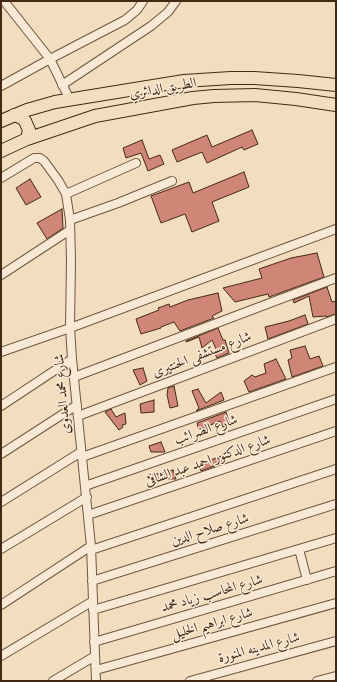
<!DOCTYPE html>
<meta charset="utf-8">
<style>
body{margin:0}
#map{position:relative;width:337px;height:682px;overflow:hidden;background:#f2ddbe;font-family:"IM FELL Great Primer",serif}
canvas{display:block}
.frame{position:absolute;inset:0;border:2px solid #432914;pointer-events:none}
</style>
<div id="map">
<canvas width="337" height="682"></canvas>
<div class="frame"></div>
</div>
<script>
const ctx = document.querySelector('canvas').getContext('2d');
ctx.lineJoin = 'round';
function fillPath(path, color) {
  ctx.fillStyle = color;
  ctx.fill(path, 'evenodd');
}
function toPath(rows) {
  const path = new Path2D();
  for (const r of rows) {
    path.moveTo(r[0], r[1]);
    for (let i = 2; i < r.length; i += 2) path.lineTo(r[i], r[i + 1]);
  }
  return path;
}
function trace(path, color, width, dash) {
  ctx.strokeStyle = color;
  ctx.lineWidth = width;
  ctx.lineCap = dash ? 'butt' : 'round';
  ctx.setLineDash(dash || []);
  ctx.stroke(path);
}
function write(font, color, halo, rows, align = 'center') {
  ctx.font = font + ' "IM FELL Great Primer",Amiri,serif';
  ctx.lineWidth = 3;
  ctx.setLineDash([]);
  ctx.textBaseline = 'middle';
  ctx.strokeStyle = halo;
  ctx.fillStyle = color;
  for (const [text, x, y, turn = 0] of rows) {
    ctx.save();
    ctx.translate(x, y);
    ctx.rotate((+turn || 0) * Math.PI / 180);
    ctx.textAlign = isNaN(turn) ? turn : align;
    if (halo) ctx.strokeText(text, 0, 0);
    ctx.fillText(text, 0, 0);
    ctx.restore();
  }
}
const building = toPath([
 [252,130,258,144,244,150,242,147,207,163,202,152,177,162,172,150,207,135,212,147,252,130],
 [142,140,149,159,160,155,164,164,148,171,141,153,126,158,123,148,142,140],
 [244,172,249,187,212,202,219,221,192,232,185,214,161,223,151,196,189,182,193,193,244,172],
 [30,179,41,197,26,205,16,188,30,179],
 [62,209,63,228,47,239,37,223,62,209],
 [317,253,324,277,269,297,268,294,235,302,223,288,262,278,259,269,291,258,317,253],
 [327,287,332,302,336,301,336,314,326,317,326,316,313,317,309,296,294,303,293,300,327,287],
 [218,293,222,311,212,316,214,318,180,331,174,322,161,327,161,328,141,334,136,319,159,310,158,308,169,304,170,307,188,300,218,293],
 [305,315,308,324,268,339,265,327,289,321,305,315],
 [218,328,223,340,225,340,229,353,217,358,215,354,218,353,212,340,202,348,199,337,186,342,186,341,218,328],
 [305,346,310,359,319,356,323,366,292,377,288,360,292,358,290,350,305,346],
 [276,359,286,379,249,392,244,381,252,375,255,377,266,373,264,364,276,359],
 [143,368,147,381,140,385,133,370,143,368],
 [174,386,178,406,170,408,167,395,168,388,174,386],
 [198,389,206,403,221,392,224,400,196,411,199,408,192,391,198,389],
 [154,400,154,412,141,413,140,404,154,400],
 [111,409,116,417,125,413,126,424,122,425,123,427,119,430,105,412,111,409],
 [226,412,230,425,223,427,220,421,199,430,197,423,226,412],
 [161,442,165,452,151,452,149,446,161,442],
 [222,456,223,463,201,471,199,464,222,456],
 [173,470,176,479,148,478,148,476,173,470]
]);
const minor = toPath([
 [4,1,50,59,70,100],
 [62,85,151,26,168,12,176,1],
 [1,86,50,59,125,20,137,10,143,1],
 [1,178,34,158,40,158,44,161,58,180,66,194,70,220,71,261,70,328,72,359,91,546,96,681],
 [66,194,136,163],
 [70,220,118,203,172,181],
 [1,275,70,230],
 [1,352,70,328,336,229],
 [74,377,336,278],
 [1,406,72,359],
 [78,416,336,319],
 [1,454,77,405],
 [82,457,336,367],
 [85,486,336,399],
 [1,502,81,452],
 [88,515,336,431],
 [1,549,87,497],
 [299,549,307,580],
 [91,550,336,469],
 [92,581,336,504],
 [1,605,91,546],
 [93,610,336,538],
 [94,642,336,571],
 [1,656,93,601],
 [96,670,336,603],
 [53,681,95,656],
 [190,681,336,641],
 [317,681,336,676]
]);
const highway = toPath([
 [14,115,22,118,25,121,29,130,27,139],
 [1,121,27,110,55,102,184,81,231,78,254,78,298,81,336,85],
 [1,151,27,139,95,116,193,98,214,96,255,95,296,99,336,105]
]);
const streetNames = [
 ["الطريق الدائري",163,89,-10],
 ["شارع مستشفى الحنتيرى",202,355,-21],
 ["شارع محمد العدوى",63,394,-95],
 ["شارع الضرائب",206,430,-19],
 ["شارع الدكتور احمد عبد الشافى",208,461,-19],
 ["شارع صلاح الدين",210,530,-17],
 ["شارع المحاسب زياد محمد",212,594,-16],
 ["شارع ابراهيم الخليل",212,624,-16],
 ["شارع المدينه المنورة",259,648,-15]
];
fillPath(building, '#d08676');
trace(building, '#432914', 1);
trace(minor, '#6f563e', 10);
trace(highway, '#432914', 14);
trace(minor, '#f7e9d5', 8);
trace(highway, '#f2ddbe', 12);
write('14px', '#432914', '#f7e9d5', streetNames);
</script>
